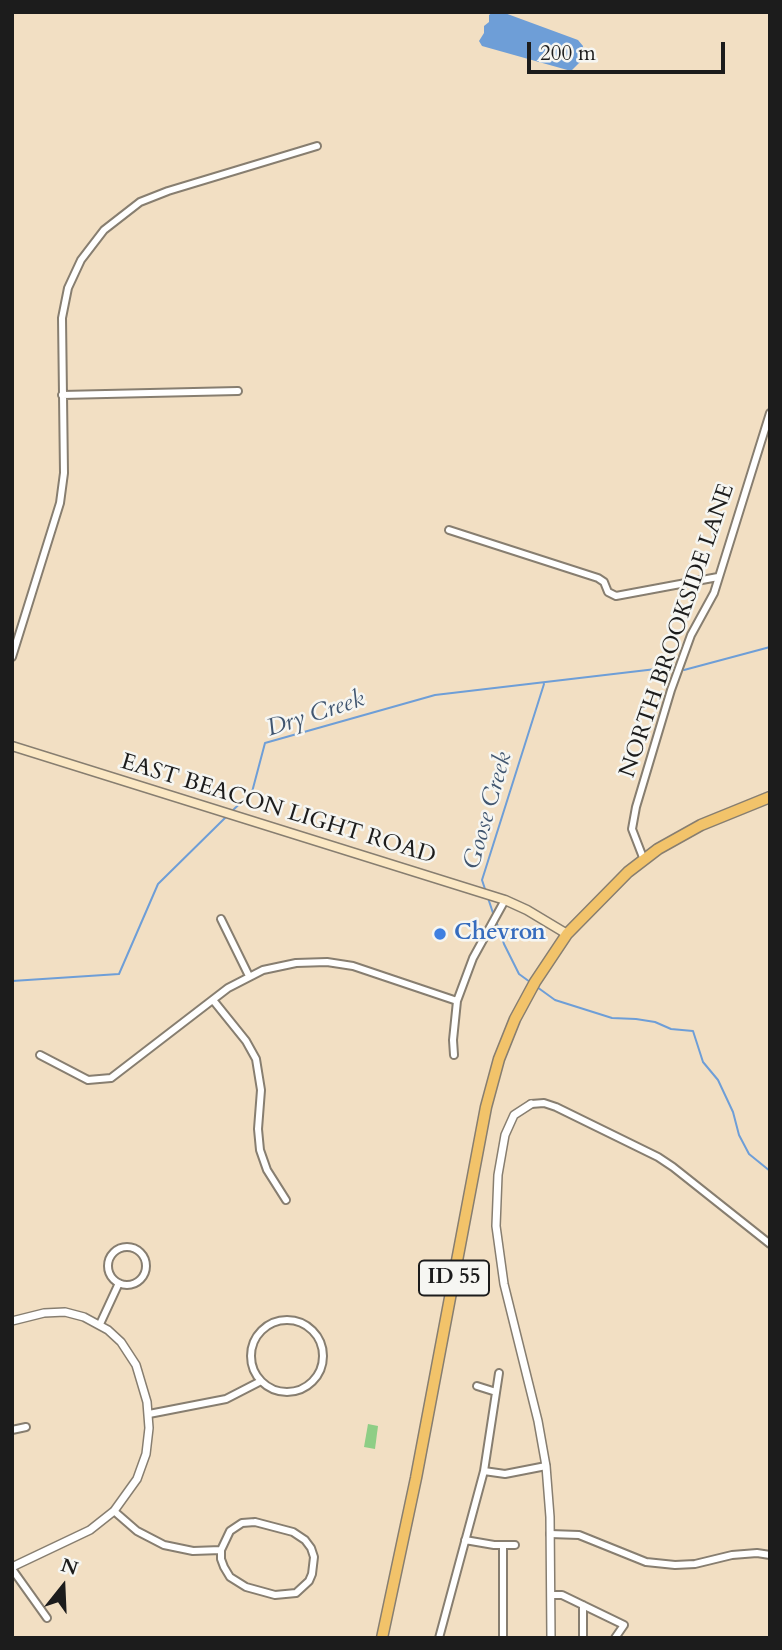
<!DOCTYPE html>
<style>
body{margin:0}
#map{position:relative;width:782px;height:1650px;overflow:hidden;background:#f2dfc3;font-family:Cardo,serif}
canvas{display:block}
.frame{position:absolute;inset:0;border:14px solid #1c1c1c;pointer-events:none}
.north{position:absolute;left:28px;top:1552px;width:70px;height:70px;-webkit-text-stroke:5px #f6f6f2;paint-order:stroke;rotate:18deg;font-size:19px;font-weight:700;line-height:28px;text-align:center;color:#1c1c1c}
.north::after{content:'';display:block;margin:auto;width:24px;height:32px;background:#1c1c1c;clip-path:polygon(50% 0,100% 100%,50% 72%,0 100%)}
.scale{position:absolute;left:527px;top:42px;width:198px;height:32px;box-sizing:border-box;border:4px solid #1c1c1c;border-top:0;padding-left:9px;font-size:21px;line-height:24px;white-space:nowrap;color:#1c1c1c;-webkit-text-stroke:5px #f6f6f2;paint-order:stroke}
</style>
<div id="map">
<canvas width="782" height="1650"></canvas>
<div class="frame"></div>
<div class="north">N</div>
<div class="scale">200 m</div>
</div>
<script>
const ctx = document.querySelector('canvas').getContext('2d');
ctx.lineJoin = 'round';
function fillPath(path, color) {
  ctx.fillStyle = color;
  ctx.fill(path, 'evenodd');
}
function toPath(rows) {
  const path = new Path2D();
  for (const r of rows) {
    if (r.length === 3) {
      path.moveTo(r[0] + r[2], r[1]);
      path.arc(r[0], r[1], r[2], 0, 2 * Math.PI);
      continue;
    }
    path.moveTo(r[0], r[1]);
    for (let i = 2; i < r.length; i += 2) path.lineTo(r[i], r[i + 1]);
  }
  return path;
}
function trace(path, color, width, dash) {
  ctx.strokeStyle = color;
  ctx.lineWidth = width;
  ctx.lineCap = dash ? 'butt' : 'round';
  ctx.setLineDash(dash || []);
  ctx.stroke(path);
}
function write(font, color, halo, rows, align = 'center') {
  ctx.font = font + ' Cardo,serif';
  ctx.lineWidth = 5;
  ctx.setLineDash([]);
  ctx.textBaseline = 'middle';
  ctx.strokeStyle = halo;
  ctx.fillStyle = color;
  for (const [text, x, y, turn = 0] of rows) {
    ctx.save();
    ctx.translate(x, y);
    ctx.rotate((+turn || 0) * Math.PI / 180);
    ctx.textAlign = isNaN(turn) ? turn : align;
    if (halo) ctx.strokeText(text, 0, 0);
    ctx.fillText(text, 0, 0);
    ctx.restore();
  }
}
const green = toPath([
 [368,1424,378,1426,375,1449,364,1447]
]);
const water = toPath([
 [493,12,502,12,578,40,583,46,581,61,571,71,482,46,479,41,484,33,484,26,489,22,489,15]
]);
const stream = toPath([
 [684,670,770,647],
 [231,812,252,792,265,743,435,695,673,667],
 [485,889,482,880,544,684],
 [488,898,494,916],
 [496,921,504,944,519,974,530,982],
 [12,981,119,974,158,884,227,816],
 [537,987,555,1000,612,1018,636,1019,655,1022,671,1029,693,1031,703,1062,718,1080,733,1112,739,1135,749,1154,770,1171]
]);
const minor = toPath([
 [62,395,238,391],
 [449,530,598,578,604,582,608,592,616,596,718,577],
 [12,657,60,503,64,473,62,318,68,288,81,260,104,230,140,202,168,191,317,146],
 [644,860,632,829,636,807,671,690,691,635,714,593,770,413],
 [221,919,249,976],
 [213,1000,246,1041,256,1059,261,1090,258,1129,260,1150,267,1170,286,1200],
 [40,1055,88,1080,111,1078,228,988,263,970,296,963,327,962,353,966,457,1001],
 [454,1055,453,1040,457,1001,473,958,505,900],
 [531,1104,544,1103,556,1107,658,1157,673,1167,770,1244],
 [127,1266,19],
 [287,1356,36],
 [100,1324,119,1283],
 [477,1386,496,1392],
 [149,1414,226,1399,261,1381],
 [12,1430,26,1427],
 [484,1471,505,1474,546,1466],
 [114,1511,137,1531,164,1545,193,1551,221,1550],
 [255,1522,293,1532,305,1540,311,1548,314,1557,312,1574,309,1581,296,1593,275,1595,246,1587,230,1577,224,1567,221,1559,221,1550,230,1531,242,1523,255,1522],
 [550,1534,579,1535,646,1562,675,1565,695,1564,732,1555,757,1553,770,1555],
 [465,1540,494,1545,515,1545],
 [503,1546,503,1638],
 [12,1569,47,1618],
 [551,1595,562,1595,624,1625,615,1638],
 [583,1605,583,1638],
 [439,1638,484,1471,499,1373]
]);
const tertiary = toPath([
 [531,1104,514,1115,505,1135,498,1175,496,1226,504,1284,538,1421,546,1466,550,1517,551,1638],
 [12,1321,44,1313,65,1312,84,1317,108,1330,121,1342,136,1365,147,1402,149,1428,146,1454,137,1479,114,1511,90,1530,12,1567]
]);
const secondary = toPath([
 [12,746,505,900,527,910,567,934]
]);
const trunk = toPath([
 [382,1638,416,1478,486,1107,499,1059,515,1019,535,982,567,934,628,872,658,849,701,825,770,797]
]);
const markers = [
 [440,934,7,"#3f7fe0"]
];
const shields = [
 [454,1278,70]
];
const shieldNames = [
 ["ID 55",454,1278]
];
const streetNames = [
 ["NORTH BROOKSIDE LANE",678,631,-71],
 ["EAST BEACON LIGHT ROAD",278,810,17]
];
const shopNames = [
 ["Chevron",454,934]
];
const waterNames = [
 ["Dry Creek",316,715,-18],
 ["Goose Creek",489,811,-74]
];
fillPath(green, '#8ece85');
fillPath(water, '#6e9ed7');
trace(stream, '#6e9ed7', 2);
trace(minor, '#877e70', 10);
trace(tertiary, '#877e70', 10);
trace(secondary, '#877e70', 11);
trace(trunk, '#877e70', 13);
trace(minor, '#fff', 6);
trace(tertiary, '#fff', 7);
trace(secondary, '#fae7c3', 8);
trace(trunk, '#f2c36a', 10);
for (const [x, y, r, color] of markers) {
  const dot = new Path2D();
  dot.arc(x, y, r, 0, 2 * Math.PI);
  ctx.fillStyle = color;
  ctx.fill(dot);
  trace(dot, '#f6f6f2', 2.5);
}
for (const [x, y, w] of shields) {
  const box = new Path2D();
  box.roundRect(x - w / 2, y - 17.5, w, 35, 5);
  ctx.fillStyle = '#f6f6f2';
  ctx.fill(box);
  trace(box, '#1c1c1c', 2);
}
write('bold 21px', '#1c1c1c', null, shieldNames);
write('23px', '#1c1c1c', '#f6f6f2', streetNames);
write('bold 23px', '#366cbe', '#f6f6f2', shopNames, 'left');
write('italic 24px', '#415670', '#f6f6f2', waterNames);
</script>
